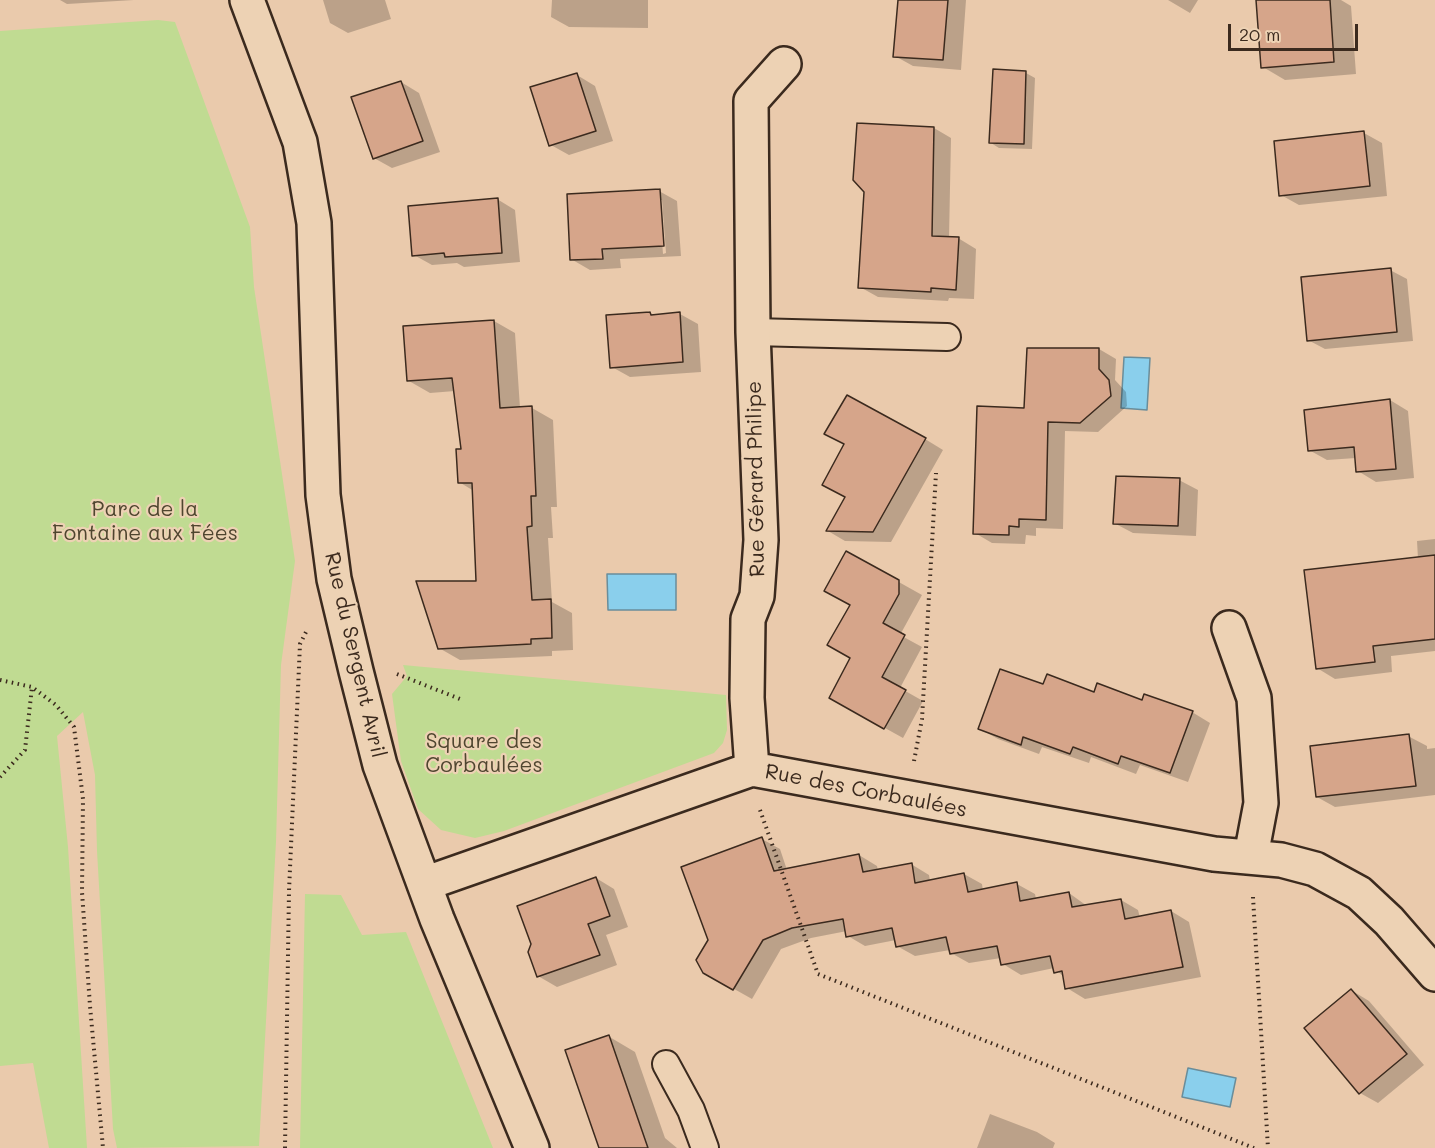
<!DOCTYPE html>
<meta charset="utf-8">
<style>
body{margin:0}
#map{position:relative;width:1435px;height:1148px;overflow:hidden;background:#eacaac;font-family:Mali,sans-serif}
canvas{display:block}
.scale{position:absolute;left:1228px;top:24px;width:130px;height:27px;box-sizing:border-box;border:3px solid #3b2a1e;border-top:0;padding-left:8px;font-size:18px;line-height:21px;white-space:nowrap;color:#3b2a1e;-webkit-text-stroke:4px #edd2b4;paint-order:stroke}
</style>
<div id="map">
<canvas width="1435" height="1148"></canvas>
<div class="scale">20 m</div>
</div>
<script>
const ctx = document.querySelector('canvas').getContext('2d');
ctx.lineJoin = 'round';
function fillPath(path, color) {
  ctx.fillStyle = color;
  ctx.fill(path, 'evenodd');
}
function toPath(rows) {
  const path = new Path2D();
  for (const r of rows) {
    path.moveTo(r[0], r[1]);
    for (let i = 2; i < r.length; i += 2) path.lineTo(r[i], r[i + 1]);
  }
  return path;
}
function trace(path, color, width, dash) {
  ctx.strokeStyle = color;
  ctx.lineWidth = width;
  ctx.lineCap = dash ? 'butt' : 'round';
  ctx.setLineDash(dash || []);
  ctx.stroke(path);
}
function write(font, color, halo, rows, align = 'center') {
  ctx.font = font + ' Mali,sans-serif';
  ctx.lineWidth = 4.5;
  ctx.setLineDash([]);
  ctx.textBaseline = 'middle';
  ctx.strokeStyle = halo;
  ctx.fillStyle = color;
  for (const [text, x, y, turn = 0] of rows) {
    ctx.save();
    ctx.translate(x, y);
    ctx.rotate((+turn || 0) * Math.PI / 180);
    ctx.textAlign = isNaN(turn) ? turn : align;
    if (halo) ctx.strokeText(text, 0, 0);
    ctx.fillText(text, 0, 0);
    ctx.restore();
  }
}
const green = toPath([
 [158,20,175,22,250,227,254,287,295,561,281,665,276,842,259,1146,117,1148,113,1129,97,851,95,775,83,712,57,736,68,847,87,1148,49,1148,33,1063,0,1066,0,31],
 [403,665,726,695,727,730,723,743,714,753,504,831,475,838,441,830,418,809,401,761,392,694,407,676],
 [305,894,341,895,362,935,406,932,493,1148,300,1148]
]);
const water = toPath([
 [1124,357,1150,358,1147,410,1121,408,1124,357],
 [607,574,676,574,676,610,608,610,607,574],
 [1188,1068,1236,1078,1230,1107,1182,1097,1188,1068]
]);
const shadow = toPath([
 [60,0,134,0,67,4],
 [323,0,385,0,391,19,348,33,330,23],
 [552,0,648,0,648,28,569,27,551,17],
 [899,0,966,0,961,70,913,66,895,56],
 [1168,0,1198,0,1190,13],
 [1258,0,1341,0,1351,6,1356,74,1285,80,1263,67],
 [1026,73,1035,78,1032,149,999,148,991,143],
 [577,75,595,86,613,141,569,155,551,145],
 [401,82,419,93,440,152,392,168,374,158],
 [934,128,951,138,949,238,958,238,976,249,974,299,949,298,948,301,878,297,860,287],
 [1364,133,1382,143,1387,196,1299,205,1281,195],
 [659,191,677,201,681,256,620,259,621,268,590,270,571,259],
 [659,200,662,200,666,253,663,254],
 [497,199,515,210,520,262,464,267,457,263,432,265,414,255],
 [1390,270,1407,279,1413,341,1325,349,1308,340],
 [680,314,698,324,701,372,630,377,612,367,608,316],
 [494,321,515,333,520,408,532,408,553,420,557,507,551,507,553,538,548,538,552,602,572,613,573,650,552,651,552,656,460,660,439,648,477,582,474,491,459,482,462,450,455,391,430,393,409,381],
 [1099,349,1116,359,1115,380,1126,392,1127,406,1098,432,1065,431,1063,529,1036,528,1036,536,1026,535,1025,544,992,543,975,533,1026,410],
 [1390,400,1408,411,1414,478,1376,482,1358,471,1356,458,1327,460,1309,450,1349,407,1349,404],
 [925,439,943,450,891,542,845,541,828,531,847,497],
 [1179,480,1198,490,1196,536,1133,533,1114,523],
 [1435,539,1435,651,1391,656,1392,672,1335,679,1317,668,1418,559,1417,541],
 [847,553,922,595,900,635,922,647,900,688,923,701,903,738,849,708,852,605],
 [1044,686,1192,712,1210,723,1188,782,1140,765,1136,774,1091,757,1089,763,1042,747,1039,754,998,739,980,729],
 [1408,736,1427,746,1427,749,1435,748,1435,795,1335,807,1317,797],
 [762,839,780,849,787,870,859,855,877,866,878,871,911,864,929,875,930,881,964,874,982,884,983,891,1017,884,1035,894,1036,899,1069,893,1087,906,1121,900,1138,910,1140,918,1171,911,1189,922,1201,977,1085,999,1067,988,1064,977,1054,968,1021,975,1003,964,1001,958,969,963,951,953,950,950,915,956,897,946,896,940,865,946,848,936,847,931,811,938,781,949,752,999,704,972],
 [596,878,614,889,628,927,606,935,617,965,557,987,538,976],
 [1351,990,1369,1001,1424,1065,1378,1103,1360,1093],
 [608,1036,635,1052,665,1138,677,1148,607,1148],
 [990,1114,1037,1132,1055,1143,1053,1148,977,1148]
]);
const building = toPath([
 [898,0,948,0,943,60,893,57,898,0],
 [1256,0,1330,0,1334,62,1261,68,1256,0],
 [993,69,1026,71,1024,144,989,143,993,69],
 [577,73,596,131,549,146,530,87,577,73],
 [401,81,423,141,373,159,351,97,401,81],
 [857,123,934,127,932,236,959,237,956,290,931,288,931,292,858,288,864,192,853,180,857,123],
 [1364,131,1370,186,1279,196,1274,141,1364,131],
 [660,189,664,246,602,249,603,259,570,260,567,194,660,189],
 [498,198,502,253,445,257,444,253,412,256,408,206,498,198],
 [1391,268,1397,332,1307,341,1301,277,1391,268],
 [650,312,651,315,680,312,683,362,610,368,606,315,650,312],
 [494,320,500,408,532,406,536,496,531,496,532,526,527,527,532,600,551,599,552,638,531,639,531,644,438,649,416,581,476,581,472,483,458,483,456,449,461,449,452,378,407,381,403,326,494,320],
 [1027,348,1099,348,1099,369,1109,380,1111,396,1080,423,1048,422,1046,520,1019,519,1019,527,1009,526,1009,535,973,534,977,406,1024,408,1027,348],
 [847,395,926,438,873,532,826,531,845,497,822,485,844,444,824,434,847,395],
 [1390,399,1396,469,1356,472,1354,447,1308,451,1304,410,1390,399],
 [1116,476,1180,478,1178,526,1113,524,1116,476],
 [846,551,899,580,899,594,883,623,905,635,882,677,906,690,884,729,829,698,850,658,827,645,850,605,824,591,846,551],
 [1435,555,1435,639,1373,646,1375,662,1316,669,1304,570,1435,555],
 [1000,669,1043,684,1047,674,1094,692,1097,683,1142,700,1144,694,1193,711,1170,773,1121,756,1118,764,1073,747,1070,754,1023,737,1021,745,978,729,1000,669],
 [1409,734,1416,786,1316,797,1310,746,1409,734],
 [762,837,774,871,859,854,863,872,912,863,915,883,964,873,968,892,1017,882,1020,901,1069,892,1072,907,1121,899,1125,919,1171,910,1183,967,1065,989,1062,971,1054,973,1050,956,1001,965,997,946,950,954,946,937,896,947,892,928,846,937,843,919,792,928,763,940,733,990,703,973,696,960,708,940,681,867,762,837],
 [596,877,610,916,588,924,600,955,537,977,528,952,531,944,517,906,596,877],
 [1351,989,1407,1054,1359,1094,1304,1028,1351,989],
 [609,1035,648,1148,599,1148,565,1050,609,1035]
]);
const path = toPath([
 [397,674,460,699],
 [0,680,32,687,56,705,74,727,83,799,82,892,90,1006,103,1148],
 [914,761,922,719,936,473],
 [0,777,25,750,32,687],
 [760,810,818,974,1254,1148],
 [1253,897,1268,1148],
 [285,1148,289,891,300,644,306,632]
]);
const lane = toPath([
 [753,332,947,337],
 [666,1064,691,1110,705,1148]
]);
const street = toPath([
 [247,0,300,142,314,223,323,495,334,579,356,671,380,765,437,919,532,1148],
 [1229,628,1254,698,1261,803,1251,856],
 [752,769,747,698,748,619,757,596,761,540,753,332,751,101,784,64],
 [424,884,752,769,1214,854,1281,860,1315,869,1359,893,1389,921,1435,974]
]);
const streetNames = [
 ["Rue Gérard Philipe",756,479,-91],
 ["Rue du Sergent Avril",355,655,77],
 ["Rue des Corbaulées",866,791,11]
];
const parkNames = [
 ["Parc de la",145,510],
 ["Fontaine aux Fées",145,534],
 ["Square des",484,742],
 ["Corbaulées",484,766]
];
fillPath(green, '#c0db92');
fillPath(water, '#8acfec');
trace(water, '#6a8d9a', 1.5);
fillPath(shadow, '#0003');
fillPath(building, '#d6a58a');
trace(building, '#3b2a1e', 1.5);
trace(lane, '#3b2a1e', 30);
trace(street, '#3b2a1e', 38);
trace(path, '#3b2a1e', 4, [1.5, 4.5]);
trace(lane, '#edd2b4', 26);
trace(street, '#edd2b4', 33);
write('21px', '#3b2a1e', '#edd2b4', streetNames);
write('21px', '#4f452f', '#edd2b4', parkNames);
</script>
